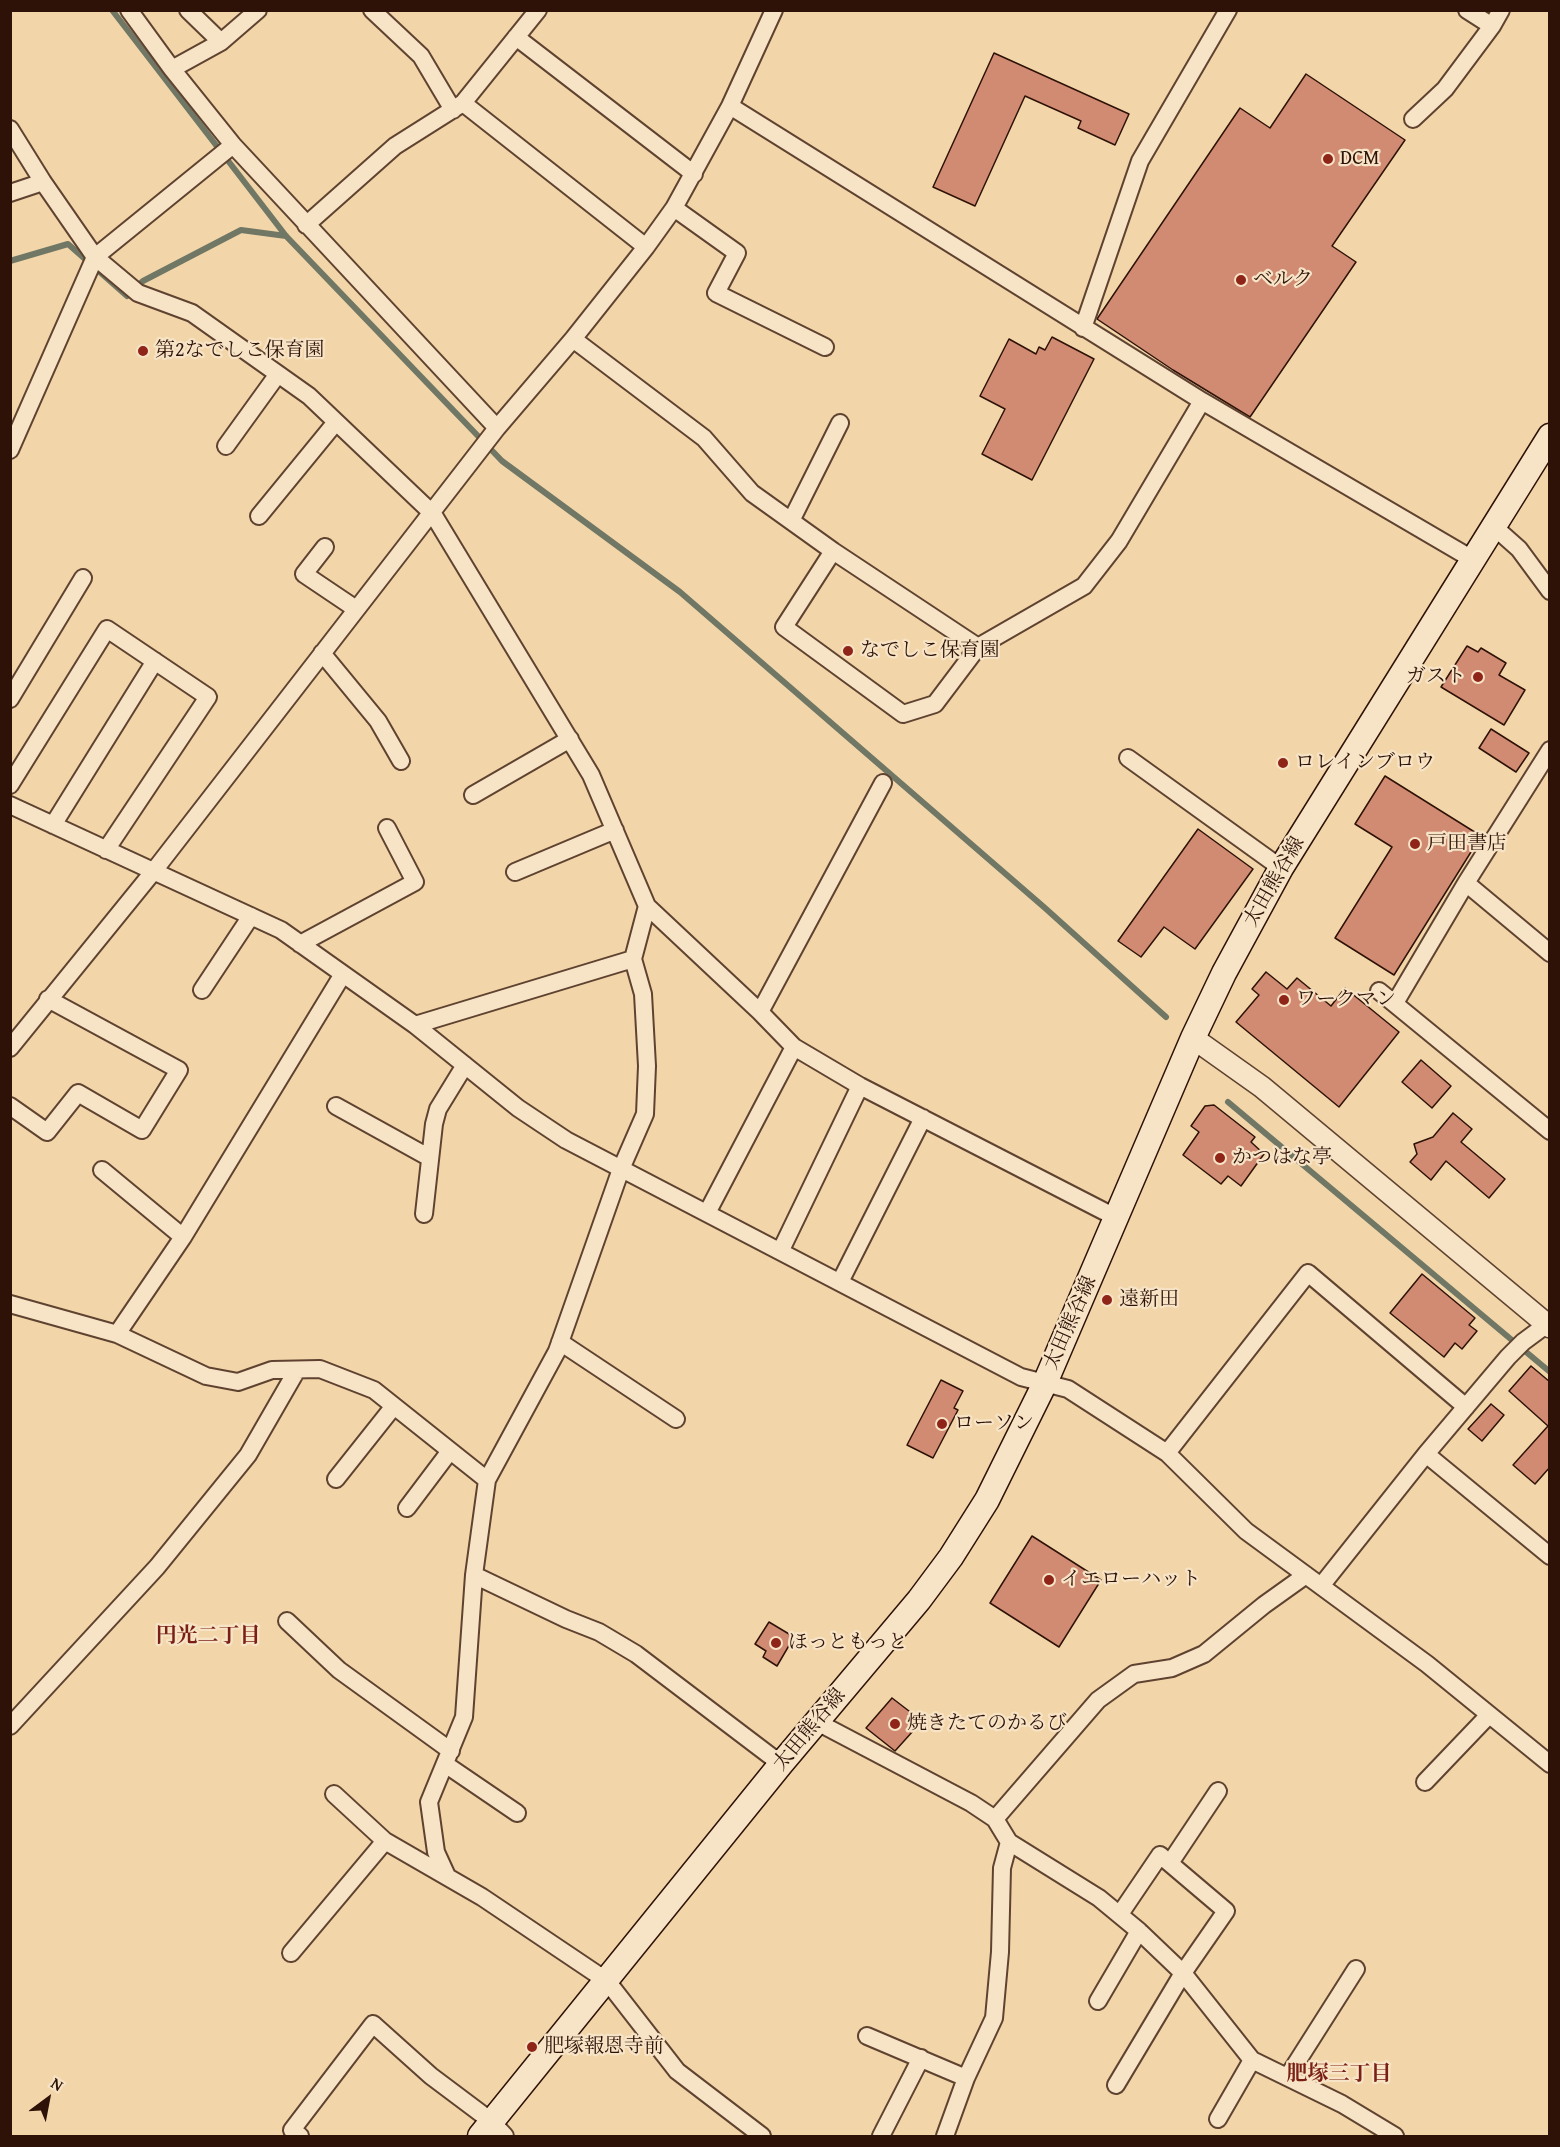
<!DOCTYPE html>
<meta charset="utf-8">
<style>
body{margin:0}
#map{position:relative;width:1560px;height:2147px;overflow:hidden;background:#f2d6a9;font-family:"Gentium Book Plus",serif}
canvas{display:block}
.frame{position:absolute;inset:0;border:12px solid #2e1207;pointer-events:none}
.north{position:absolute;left:18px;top:2069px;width:60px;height:60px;-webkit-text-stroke:4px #f7e4c7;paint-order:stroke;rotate:32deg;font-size:16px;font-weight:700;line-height:24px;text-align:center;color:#2e1207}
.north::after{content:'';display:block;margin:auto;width:21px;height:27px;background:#2e1207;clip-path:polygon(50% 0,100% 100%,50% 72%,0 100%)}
</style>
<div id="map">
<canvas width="1560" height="2147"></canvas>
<div class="frame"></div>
<div class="north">N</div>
</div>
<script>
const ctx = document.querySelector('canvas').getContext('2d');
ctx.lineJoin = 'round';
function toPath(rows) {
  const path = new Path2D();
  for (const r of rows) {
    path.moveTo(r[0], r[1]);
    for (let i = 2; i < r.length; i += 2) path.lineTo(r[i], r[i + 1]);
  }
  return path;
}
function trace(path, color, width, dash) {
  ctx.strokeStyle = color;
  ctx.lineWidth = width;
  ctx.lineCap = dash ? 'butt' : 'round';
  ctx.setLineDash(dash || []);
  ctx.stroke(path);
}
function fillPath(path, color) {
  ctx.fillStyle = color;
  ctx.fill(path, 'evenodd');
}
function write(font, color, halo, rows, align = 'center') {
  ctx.font = font + ' "Gentium Book Plus","Noto Serif JP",serif';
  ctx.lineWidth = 4.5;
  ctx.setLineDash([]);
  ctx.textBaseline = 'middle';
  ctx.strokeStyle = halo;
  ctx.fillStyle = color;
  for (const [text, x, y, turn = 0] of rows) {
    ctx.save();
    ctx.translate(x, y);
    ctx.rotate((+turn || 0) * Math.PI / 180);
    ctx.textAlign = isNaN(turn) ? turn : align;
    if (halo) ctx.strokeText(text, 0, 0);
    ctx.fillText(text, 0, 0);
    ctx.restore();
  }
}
const stream = toPath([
 [112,10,286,236,502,461,680,592,1045,908,1166,1017],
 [10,261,68,244,127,296,143,281,241,230,286,236],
 [1228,1102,1550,1372]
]);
const building = toPath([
 [994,53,1129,114,1115,145,1078,128,1081,121,1025,96,975,206,933,187,994,53],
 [1306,74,1405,140,1332,246,1356,262,1250,417,1173,370,1097,319,1240,108,1270,128,1306,74],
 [1052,337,1094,359,1032,480,982,454,1005,409,980,396,1009,339,1036,354,1039,347,1045,350,1052,337],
 [1467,646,1478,652,1481,648,1506,663,1499,675,1525,690,1504,725,1441,687,1467,646],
 [1491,729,1529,753,1516,772,1479,748,1491,729],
 [1385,776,1481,836,1394,975,1335,938,1392,847,1355,824,1385,776],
 [1198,829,1253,869,1195,949,1164,927,1141,957,1118,941,1198,829],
 [1266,972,1287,989,1297,978,1331,1006,1345,988,1399,1032,1339,1107,1236,1022,1259,995,1252,989,1266,972],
 [1421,1060,1451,1086,1432,1108,1402,1082,1421,1060],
 [1214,1105,1255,1137,1251,1142,1264,1154,1241,1186,1228,1176,1221,1184,1183,1155,1199,1132,1191,1126,1205,1106,1214,1105],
 [1453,1113,1472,1129,1461,1142,1505,1179,1489,1198,1446,1161,1431,1180,1410,1162,1417,1154,1414,1144,1433,1137,1453,1113],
 [1422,1274,1475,1318,1469,1325,1477,1331,1462,1349,1455,1343,1444,1357,1390,1313,1422,1274],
 [1531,1366,1550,1382,1550,1467,1535,1484,1513,1465,1548,1426,1509,1391,1531,1366],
 [941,1380,963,1391,954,1408,958,1410,933,1458,907,1445,941,1380],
 [1491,1404,1504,1415,1482,1441,1468,1429,1491,1404],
 [1032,1536,1101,1580,1059,1647,990,1603,1032,1536],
 [769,1622,794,1637,777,1666,763,1657,766,1651,755,1644,769,1622],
 [892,1698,922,1721,895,1751,866,1728,892,1698]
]);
const minor = toPath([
 [129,10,172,69,233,145,497,428],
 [188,10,221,42],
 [372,10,421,56,453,110],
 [1467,10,1492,26],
 [516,37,694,174],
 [172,69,221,42,258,10],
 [463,103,646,247],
 [730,106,1202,401,1472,559],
 [1413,119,1445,89,1492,26,1501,10],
 [10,129,43,182,95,257,138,293,192,313,309,396,433,514,591,775,647,906,760,1012,794,1047,860,1086,1117,1218],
 [10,193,43,182],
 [674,208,737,253,716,293,825,347],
 [306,225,395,146,463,103,538,10],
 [1083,328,1140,161,1228,10],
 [573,339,704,438,752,493,833,551],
 [226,446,278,374],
 [10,450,95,257,233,145],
 [259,516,336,422],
 [791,521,840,423],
 [1492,525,1519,549,1550,591],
 [325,547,304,574,356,609],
 [978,647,833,551,784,627,903,714,935,704,978,647,1084,586,1119,541,1202,401],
 [322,653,378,721,401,761],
 [10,699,83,578],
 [1128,758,1281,868],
 [10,785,107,629,208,697,106,850],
 [473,795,570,739],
 [10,805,281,930,415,1025,518,1108,566,1140,1021,1377,1068,1389,1167,1453,1246,1531,1427,1664,1550,1764],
 [53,825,155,661],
 [515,872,615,830],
 [1466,883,1550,953],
 [300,944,415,882,387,828],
 [202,990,251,916],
 [1379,991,1550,1131],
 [1395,1003,1466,883,1550,750],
 [760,1012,883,783],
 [415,1025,633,959],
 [10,1048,153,872,497,428,573,339,646,247,674,208,730,106,774,10],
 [10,1106,47,1132,78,1093,142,1130,179,1070,48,999],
 [336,1106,430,1158],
 [102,1170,183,1237],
 [707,1213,794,1047],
 [424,1214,434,1124,438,1109,465,1065],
 [781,1250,860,1086],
 [840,1282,923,1118],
 [10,1304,117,1334,206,1376,238,1382,272,1370,320,1369,374,1390,487,1480],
 [117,1334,183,1237,343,974],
 [560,1342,676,1419],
 [1167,1453,1308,1273,1466,1407],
 [1426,1454,1550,1556],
 [336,1479,394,1406],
 [407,1508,450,1451],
 [474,1575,566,1619,599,1632,636,1654,781,1764],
 [1321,1586,1426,1454,1508,1357,1523,1342,1550,1322],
 [287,1621,339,1670,451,1751],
 [817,1722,971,1803,995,1819,1009,1842,1099,1898,1139,1931,1183,1973,1252,2060,1342,2104,1395,2136],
 [10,1726,157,1567,248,1455,297,1370],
 [445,1764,517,1813],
 [1425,1782,1489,1715],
 [334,1794,385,1841,482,1897,607,1981,677,2071,762,2136],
 [995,1819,1098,1700,1134,1674,1172,1668,1204,1654,1264,1605,1306,1575],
 [1170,1863,1218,1791],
 [447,1876,436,1852,429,1802,464,1717,474,1575,487,1480,557,1351,621,1169,645,1114,647,1066,643,994,633,959,647,906],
 [291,1953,385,1841],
 [1098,2001,1139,1931],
 [867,2036,966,2078],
 [1288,2076,1356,1969],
 [1116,2085,1183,1973,1226,1911,1160,1855,1120,1914],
 [1218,2119,1252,2060],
 [300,2136,292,2130,373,2024,431,2076,491,2121,505,2136],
 [881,2136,921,2058],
 [945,2136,966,2078,994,2018,1000,1952,1002,1868,1009,1842]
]);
const tertiary = toPath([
 [1193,1038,1262,1087,1550,1327]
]);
const secondary = toPath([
 [480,2136,781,1764,919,1600,951,1557,987,1500,1045,1383,1193,1038,1224,973,1281,868,1550,436]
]);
const markers = [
 [1328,159,6,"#8f2418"],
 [1241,280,6,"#8f2418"],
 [143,351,6,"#8f2418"],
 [848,651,6,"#8f2418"],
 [1478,677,6,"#8f2418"],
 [1283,763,6,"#8f2418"],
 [1415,844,6,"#8f2418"],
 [1284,1000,6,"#8f2418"],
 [1220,1158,6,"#8f2418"],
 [1107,1300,6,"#8f2418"],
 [942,1424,6,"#8f2418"],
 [1049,1580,6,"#8f2418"],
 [776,1643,6,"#8f2418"],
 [895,1724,6,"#8f2418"],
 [532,2047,6,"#8f2418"]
];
const poiNames = [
 ["DCM",1340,159],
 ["ベルク",1253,280],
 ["第2なでしこ保育園",155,351],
 ["なでしこ保育園",860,651],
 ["ガスト",1466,677,"right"],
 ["ロレインブロウ",1295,763],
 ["戸田書店",1427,844],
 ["ワークマン",1296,1000],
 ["かつはな亭",1232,1158],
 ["遠新田",1119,1300],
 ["ローソン",954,1424],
 ["イエローハット",1061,1580],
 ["ほっともっと",788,1643],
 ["焼きたてのかるび",907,1724],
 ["肥塚報恩寺前",544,2047]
];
const streetNames = [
 ["太田熊谷線",1275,882,-60],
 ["太田熊谷線",1071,1323,-66],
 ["太田熊谷線",810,1730,-50]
];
const neighbourhoodNames = [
 ["円光二丁目",208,1637],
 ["肥塚三丁目",1339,2075]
];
trace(stream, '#707765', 6);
fillPath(building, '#d18b73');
trace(building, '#2e1207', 1.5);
trace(minor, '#5f4330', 20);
trace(tertiary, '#5f4330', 24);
trace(secondary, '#2e1207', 27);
trace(minor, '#f7e4c7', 16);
trace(tertiary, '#f7e4c7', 21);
trace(secondary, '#f7e4c7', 24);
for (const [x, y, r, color] of markers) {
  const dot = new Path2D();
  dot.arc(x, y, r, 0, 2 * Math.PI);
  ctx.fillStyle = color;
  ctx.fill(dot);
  trace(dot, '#f7e4c7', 2);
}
write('20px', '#2e1207', '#f7e4c7', poiNames, 'left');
write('20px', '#2e1207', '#f7e4c7', streetNames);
write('bold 21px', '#7a1f14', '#f7e4c7', neighbourhoodNames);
</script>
